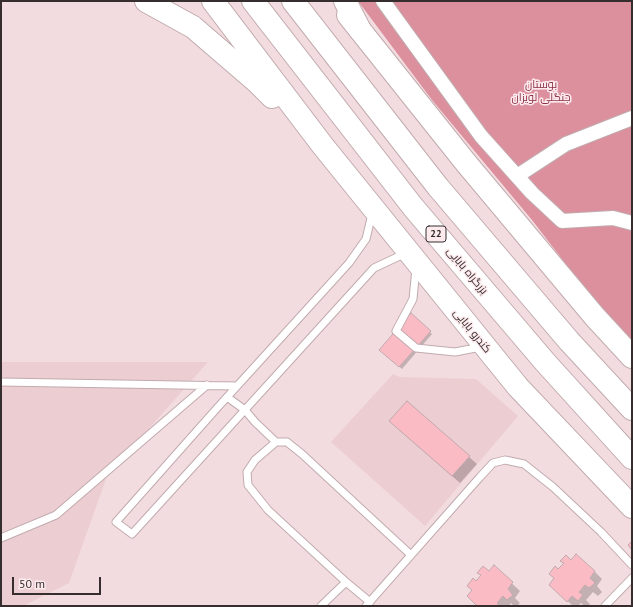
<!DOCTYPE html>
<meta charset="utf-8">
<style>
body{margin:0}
#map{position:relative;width:633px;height:607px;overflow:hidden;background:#f3dcdf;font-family:"PT Sans",sans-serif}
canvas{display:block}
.frame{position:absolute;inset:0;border:2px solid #362d2e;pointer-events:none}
.scale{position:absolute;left:12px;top:577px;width:89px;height:18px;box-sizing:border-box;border:2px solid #362d2e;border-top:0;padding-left:5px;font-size:12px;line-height:14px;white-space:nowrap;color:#362d2e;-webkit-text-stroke:3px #fdeaed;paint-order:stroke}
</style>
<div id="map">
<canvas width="633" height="607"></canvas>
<div class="frame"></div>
<div class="scale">50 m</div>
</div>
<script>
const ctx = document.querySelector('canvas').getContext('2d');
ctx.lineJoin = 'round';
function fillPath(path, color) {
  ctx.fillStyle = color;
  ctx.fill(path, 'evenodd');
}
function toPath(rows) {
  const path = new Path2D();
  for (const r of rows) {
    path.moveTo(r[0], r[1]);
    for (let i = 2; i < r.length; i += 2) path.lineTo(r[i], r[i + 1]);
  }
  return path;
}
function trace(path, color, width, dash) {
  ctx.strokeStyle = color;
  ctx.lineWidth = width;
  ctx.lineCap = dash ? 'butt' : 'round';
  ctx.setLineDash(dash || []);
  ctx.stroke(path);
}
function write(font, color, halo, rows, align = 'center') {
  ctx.font = font + ' "PT Sans",Cairo,sans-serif';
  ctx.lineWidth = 3;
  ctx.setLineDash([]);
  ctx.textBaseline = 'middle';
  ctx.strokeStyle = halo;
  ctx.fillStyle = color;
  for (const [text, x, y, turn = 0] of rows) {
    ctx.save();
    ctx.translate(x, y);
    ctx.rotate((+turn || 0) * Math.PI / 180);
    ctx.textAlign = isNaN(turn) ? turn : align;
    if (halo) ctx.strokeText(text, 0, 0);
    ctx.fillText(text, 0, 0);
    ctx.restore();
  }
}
const built = toPath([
 [1,362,208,362,107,476,69,583,23,606,1,606],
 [393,374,400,377,476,379,518,416,425,526,331,442]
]);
const forest = toPath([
 [358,1,632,1,632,343,602,311,532,220,432,100]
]);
const shadow = toPath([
 [411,314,432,334,402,369,383,352],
 [398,429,469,457,477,464,460,483],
 [561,561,571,561,594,571,602,579,597,586,602,592,598,596,593,592,586,600,590,604,588,606,584,606,581,603,578,606,573,606,558,592,555,578,558,570,564,564],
 [494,567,520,591,515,598,520,603,517,606,514,606,511,603,509,606,478,606,477,582,489,573]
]);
const building = toPath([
 [411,313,431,331,399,367,379,350,411,313],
 [407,401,470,456,452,476,389,421,407,401],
 [632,541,632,550,628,545,632,541],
 [576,554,595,571,590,578,595,583,589,588,585,585,579,592,583,595,578,601,572,596,567,602,549,585,554,578,549,574,555,566,558,569,564,563,560,561,566,555,571,560,576,554],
 [494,565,513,582,508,589,513,595,507,600,503,596,497,603,500,606,477,606,467,596,472,590,467,586,473,578,476,581,481,575,477,573,483,566,489,571,494,565]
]);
const lane = toPath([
 [372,214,366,239,349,263,218,407,116,522,132,534,374,268,406,253],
 [416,268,413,299,396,331,416,348,455,352,481,347],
 [1,382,237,386],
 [227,397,245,410,255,422,276,442],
 [1,538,56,515,207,385],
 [346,582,268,510,248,485,247,472,255,460,276,442,287,442,302,454,411,555],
 [321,606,346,582,370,602],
 [366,606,480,477,493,463,505,460,524,464,553,487,601,532,632,565],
 [605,606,632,578]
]);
const street = toPath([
 [383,1,481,136,532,193,562,221,613,218,632,223],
 [517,176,566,144,632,118]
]);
const primary = toPath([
 [146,1,193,27,258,83,272,97],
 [213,1,323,146,518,387,632,507],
 [348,15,466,163,595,317,632,357]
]);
const highway = toPath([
 [253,1,413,207,545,362,632,458],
 [293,1,438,187,569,341,632,409],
 [345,1,360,30]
]);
const shields = [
 [436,234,20]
];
const shieldNames = [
 ["22",436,234]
];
const parkNames = [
 ["بوستان",541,85],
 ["جنگلی لویزان",541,98]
];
const streetNames = [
 ["بزرگراه بابایی",467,271,50],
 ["کندرو بابایی",472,331,51]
];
fillPath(built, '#eccdd2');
fillPath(forest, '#dc909d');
fillPath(shadow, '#0003');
fillPath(building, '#fbbbc5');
trace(building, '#c0aaad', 1);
trace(lane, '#c1abae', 9);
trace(street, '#c1abae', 16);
trace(primary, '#c1abae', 24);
trace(highway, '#c1abae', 24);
trace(lane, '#fff', 7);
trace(street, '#fff', 14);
trace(primary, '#fff', 22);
trace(highway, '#fff', 22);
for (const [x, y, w] of shields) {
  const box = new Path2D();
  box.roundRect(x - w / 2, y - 8, w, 16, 3);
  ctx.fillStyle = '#fdeaed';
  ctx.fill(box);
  trace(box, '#362d2e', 1);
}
write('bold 10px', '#362d2e', null, shieldNames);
write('11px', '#8c3248', '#fdeaed', parkNames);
write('11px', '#362d2e', '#fdeaed', streetNames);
</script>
